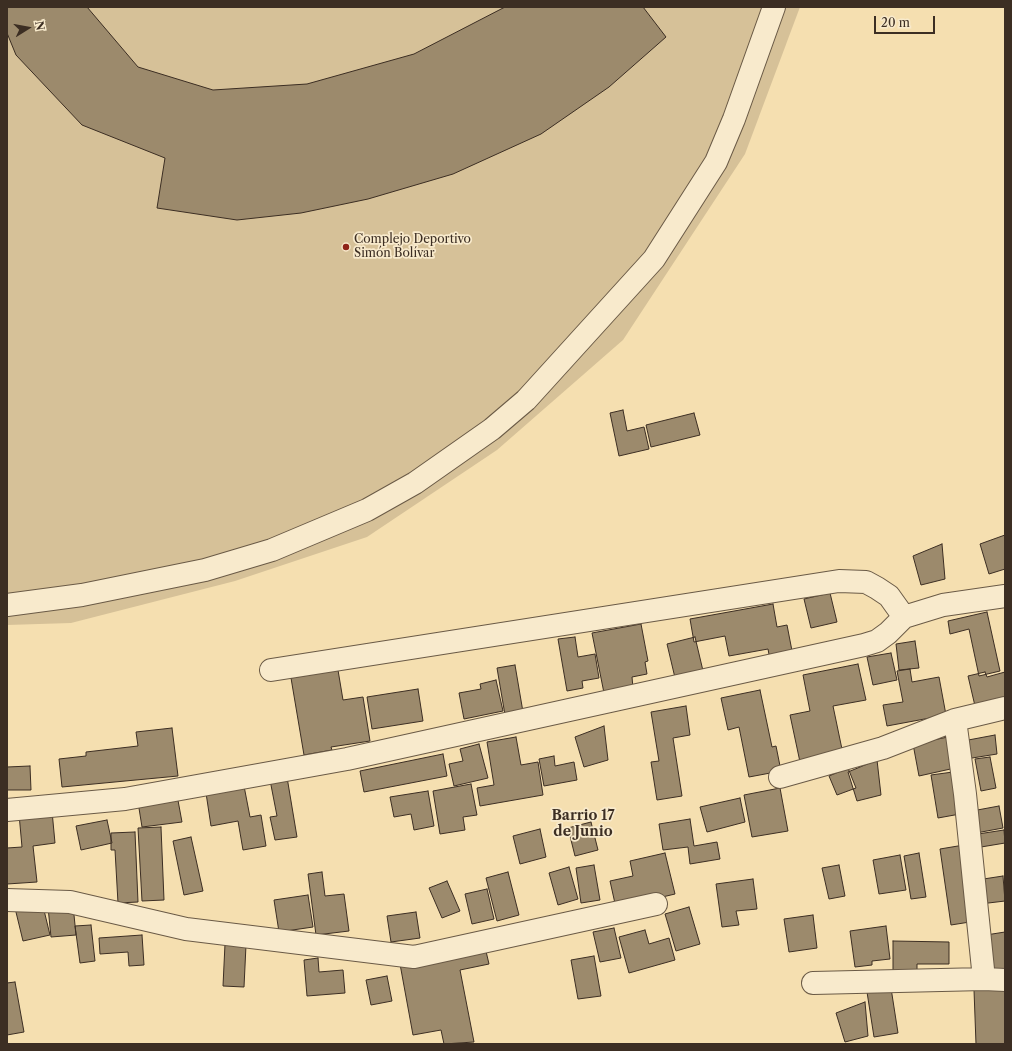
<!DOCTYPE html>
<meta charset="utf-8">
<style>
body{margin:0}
#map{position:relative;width:1012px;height:1051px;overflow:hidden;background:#f5dfb0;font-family:"Libre Caslon Text",serif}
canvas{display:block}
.frame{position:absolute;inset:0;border:8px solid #3c2e23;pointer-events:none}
.north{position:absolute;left:8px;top:8px;width:40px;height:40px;-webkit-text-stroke:3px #f8eacc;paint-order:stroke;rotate:79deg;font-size:11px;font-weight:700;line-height:16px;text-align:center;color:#3c2e23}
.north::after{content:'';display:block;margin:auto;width:14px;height:18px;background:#3c2e23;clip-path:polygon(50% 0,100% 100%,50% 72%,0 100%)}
.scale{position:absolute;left:874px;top:16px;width:61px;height:18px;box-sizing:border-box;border:2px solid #3c2e23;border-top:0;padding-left:5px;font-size:12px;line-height:14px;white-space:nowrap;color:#3c2e23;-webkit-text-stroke:3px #f8eacc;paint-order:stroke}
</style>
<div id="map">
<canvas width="1012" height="1051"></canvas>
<div class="frame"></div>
<div class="north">N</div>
<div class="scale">20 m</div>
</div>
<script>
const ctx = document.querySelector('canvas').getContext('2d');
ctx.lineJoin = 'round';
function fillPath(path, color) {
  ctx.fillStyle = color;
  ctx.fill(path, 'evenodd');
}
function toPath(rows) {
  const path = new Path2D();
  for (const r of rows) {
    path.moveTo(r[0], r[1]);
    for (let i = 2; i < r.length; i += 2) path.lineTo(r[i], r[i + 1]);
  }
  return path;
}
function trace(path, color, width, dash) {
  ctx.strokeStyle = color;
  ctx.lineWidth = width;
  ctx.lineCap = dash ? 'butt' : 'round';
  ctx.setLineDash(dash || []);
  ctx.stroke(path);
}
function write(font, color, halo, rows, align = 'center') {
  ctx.font = font + ' "Libre Caslon Text",serif';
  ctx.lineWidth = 3.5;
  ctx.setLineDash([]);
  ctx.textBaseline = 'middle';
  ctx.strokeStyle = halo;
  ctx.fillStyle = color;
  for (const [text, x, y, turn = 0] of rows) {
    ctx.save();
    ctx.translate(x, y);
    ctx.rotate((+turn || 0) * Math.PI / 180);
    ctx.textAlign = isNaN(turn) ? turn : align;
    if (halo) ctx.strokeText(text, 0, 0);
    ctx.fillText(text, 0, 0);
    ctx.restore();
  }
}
const green = toPath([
 [7,7,800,7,745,154,623,340,497,450,367,537,235,581,71,623,7,625]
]);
const building = toPath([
 [7,7,87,7,138,67,213,90,307,84,414,54,505,7,643,7,666,37,609,87,541,134,453,174,368,199,301,213,237,220,157,208,165,158,82,125,16,55,7,33,7,7],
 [623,410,627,431,644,427,649,449,619,456,610,413,623,410],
 [694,413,700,435,651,447,646,425,694,413],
 [1005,535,1005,569,989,574,980,544,1005,535],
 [942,544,945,579,921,585,913,556,942,544],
 [830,593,837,622,811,628,804,599,830,593],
 [773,604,777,627,787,625,793,656,770,660,768,649,729,656,725,636,694,642,690,619,773,604],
 [987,612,1000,671,979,676,969,629,950,634,948,621,987,612],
 [641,624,648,661,645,662,647,674,632,677,633,688,604,693,592,633,641,624],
 [575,637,578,657,595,654,599,678,582,681,583,688,567,691,558,639,575,637],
 [695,637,704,675,676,682,667,644,695,637],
 [915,641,919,668,899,670,896,644,915,641],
 [891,653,897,680,873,685,867,657,891,653],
 [858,664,866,700,833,706,843,754,800,762,790,715,810,711,803,675,858,664],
 [515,665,523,712,505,715,497,668,515,665],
 [910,669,912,682,939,677,946,715,887,726,883,705,903,702,897,671,910,669],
 [338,670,343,700,363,697,370,741,331,747,332,750,304,755,291,678,338,670],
 [985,672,987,677,1005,672,1005,699,975,706,968,676,985,672],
 [496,680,503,711,464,719,459,693,481,689,480,684,496,680],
 [418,689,423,721,372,729,367,697,418,689],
 [760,690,772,747,776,746,781,771,749,777,739,727,728,730,721,698,760,690],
 [686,706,690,735,673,738,682,796,657,800,651,762,659,761,651,712,686,706],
 [604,726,608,760,584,767,575,737,604,726],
 [172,728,178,776,62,787,59,759,86,756,86,752,138,746,136,732,172,728],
 [995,735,997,754,966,759,963,741,995,735],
 [516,737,521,765,538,762,543,795,480,806,477,788,494,785,487,742,516,737],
 [948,737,955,768,919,776,913,744,948,737],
 [479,744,488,778,454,786,449,764,463,761,460,749,479,744],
 [443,754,447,776,364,792,360,771,443,754],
 [554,756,555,766,574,762,577,780,544,786,539,759,554,756],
 [990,757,996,788,981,791,975,759,990,757],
 [877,760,881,795,857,801,848,772,877,760],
 [30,766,31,790,7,790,7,767,30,766],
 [848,768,856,788,837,795,829,776,848,768],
 [953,772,960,814,938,818,931,775,953,772],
 [287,777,297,837,275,840,270,817,277,816,270,780,287,777],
 [471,784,477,815,463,817,465,830,440,834,433,791,471,784],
 [244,786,250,817,261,815,266,846,243,850,238,821,211,826,206,793,244,786],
 [780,788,788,831,752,837,744,795,780,788],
 [428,791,434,826,414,830,411,814,394,817,390,797,428,791],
 [177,795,182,822,142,827,138,802,177,795],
 [740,798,745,822,707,832,700,807,740,798],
 [999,806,1003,828,976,833,972,811,999,806],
 [52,811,55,843,33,846,37,882,7,884,7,848,22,847,19,814,52,811],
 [690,819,694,846,717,842,720,859,690,864,688,847,663,850,659,824,690,819],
 [107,820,112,843,81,850,76,826,107,820],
 [591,822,598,850,575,856,568,828,591,822],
 [161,827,164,900,142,901,138,828,161,827],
 [540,829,546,857,520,864,513,836,540,829],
 [1004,830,1005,843,981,847,978,834,1004,830],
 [135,832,138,902,118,903,115,850,111,850,111,833,135,832],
 [191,837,203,891,184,895,173,841,191,837],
 [964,845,976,921,951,925,940,849,964,845],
 [665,853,675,894,616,908,610,881,633,876,630,861,665,853],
 [919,853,926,897,911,899,904,856,919,853],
 [900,855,906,890,879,894,873,860,900,855],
 [594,865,600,900,581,903,576,868,594,865],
 [839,865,845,896,829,899,822,868,839,865],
 [569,867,578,899,558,905,549,873,569,867],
 [322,872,325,896,344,894,349,931,316,935,308,874,322,872],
 [508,872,519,915,497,921,486,878,508,872],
 [1003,876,1005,901,980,904,977,880,1003,876],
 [753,879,757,909,736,911,739,925,722,927,716,884,753,879],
 [447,881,460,911,442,918,429,888,447,881],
 [487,889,494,919,472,924,465,894,487,889],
 [308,895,313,927,279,932,274,900,308,895],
 [42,902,50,935,23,941,15,908,42,902],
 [73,905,76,935,51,937,48,907,73,905],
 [689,907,700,944,676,951,665,914,689,907],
 [416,912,420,938,391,942,387,916,416,912],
 [813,915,817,948,789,952,784,919,813,915],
 [91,925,95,961,80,963,75,926,91,925],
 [886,926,890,959,872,961,872,965,855,967,850,931,886,926],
 [614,928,621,958,600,962,593,932,614,928],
 [645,930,649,944,669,938,675,960,629,973,619,937,645,930],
 [1005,932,1005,972,992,973,986,935,1005,932],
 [142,935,144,965,129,966,128,952,100,954,99,938,142,935],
 [893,941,949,942,949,964,917,964,917,972,893,972,893,941],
 [225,944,246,945,244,987,223,986,225,944],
 [485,947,489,964,460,970,474,1042,444,1044,441,1030,413,1035,400,964,485,947],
 [594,956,601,996,578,999,571,960,594,956],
 [318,958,319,972,343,970,345,993,307,996,304,960,318,958],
 [387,976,392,1001,371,1005,366,980,387,976],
 [15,982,24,1032,7,1035,7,983,15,982],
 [891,988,898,1033,874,1037,867,992,891,988],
 [974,990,1005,990,1005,1044,976,1044,974,990],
 [865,1002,868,1036,845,1042,836,1013,865,1002]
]);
const minor = toPath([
 [7,605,82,595,205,570,272,550,367,510,415,483,492,429,526,400,654,259,716,162,734,119,774,7],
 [271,670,839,581,866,582,877,588,889,596,904,617],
 [955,720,965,794,984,979],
 [780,777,883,748,955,720,1005,708],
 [7,810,125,799,347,759,864,645,877,641,888,633,904,617,943,605,1005,596],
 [7,900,70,902,186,929,414,957,656,904],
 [813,983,984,979,1005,980]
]);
const markers = [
 [346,247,4,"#8f2418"]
];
const poiNames = [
 ["Complejo Deportivo",354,240],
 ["Simón Bolívar",354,254]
];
const quarterNames = [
 ["Barrio 17",583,816],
 ["de Junio",583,832]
];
fillPath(green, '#d6c198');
fillPath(building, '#9c8a6c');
trace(building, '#3c2e23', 1);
trace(minor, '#6a5a46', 24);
trace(minor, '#f8eacc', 22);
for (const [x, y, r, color] of markers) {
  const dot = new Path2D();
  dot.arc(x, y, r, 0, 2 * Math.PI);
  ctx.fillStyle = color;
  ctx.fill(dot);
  trace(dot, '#f8eacc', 1.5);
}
write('12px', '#3c2e23', '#f8eacc', poiNames, 'left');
write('bold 14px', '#3c2e23', '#f8eacc', quarterNames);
</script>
